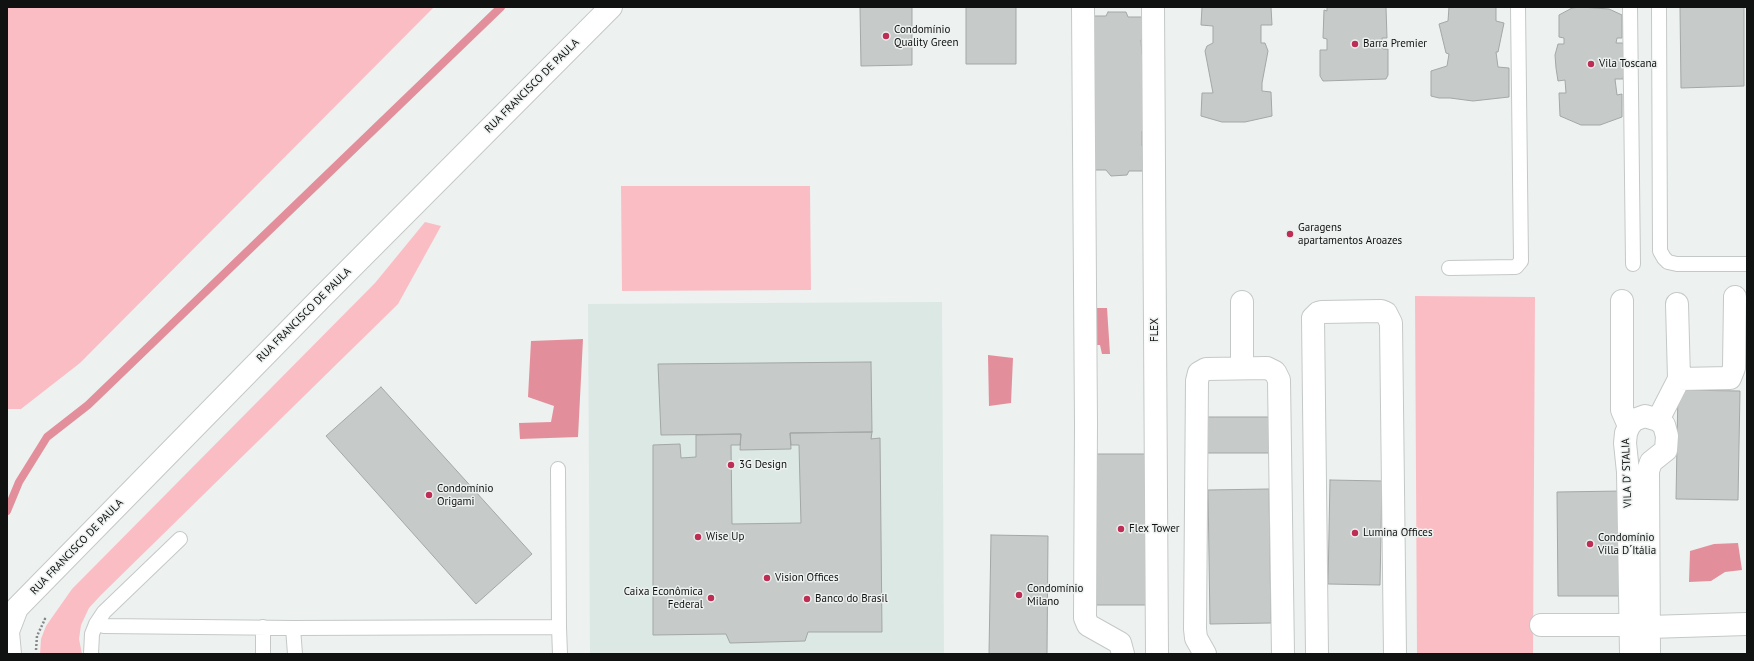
<!DOCTYPE html>
<meta charset="utf-8">
<style>
body{margin:0}
#map{position:relative;width:1754px;height:661px;overflow:hidden;background:#edf1f0;font-family:"PT Sans",sans-serif}
canvas{display:block}
.frame{position:absolute;inset:0;border:8px solid #101111;pointer-events:none}
</style>
<div id="map">
<canvas width="1754" height="661"></canvas>
<div class="frame"></div>
</div>
<script>
const ctx = document.querySelector('canvas').getContext('2d');
ctx.lineJoin = 'round';
function fillPath(path, color) {
  ctx.fillStyle = color;
  ctx.fill(path, 'evenodd');
}
function toPath(rows) {
  const path = new Path2D();
  for (const r of rows) {
    path.moveTo(r[0], r[1]);
    for (let i = 2; i < r.length; i += 2) path.lineTo(r[i], r[i + 1]);
  }
  return path;
}
function trace(path, color, width, dash) {
  ctx.strokeStyle = color;
  ctx.lineWidth = width;
  ctx.lineCap = dash ? 'butt' : 'round';
  ctx.setLineDash(dash || []);
  ctx.stroke(path);
}
function write(font, color, halo, rows, align = 'center') {
  ctx.font = font + ' "PT Sans",sans-serif';
  ctx.lineWidth = 3;
  ctx.setLineDash([]);
  ctx.textBaseline = 'middle';
  ctx.strokeStyle = halo;
  ctx.fillStyle = color;
  for (const [text, x, y, turn = 0] of rows) {
    ctx.save();
    ctx.translate(x, y);
    ctx.rotate((+turn || 0) * Math.PI / 180);
    ctx.textAlign = isNaN(turn) ? turn : align;
    if (halo) ctx.strokeText(text, 0, 0);
    ctx.fillText(text, 0, 0);
    ctx.restore();
  }
}
const built = toPath([
 [942,302,944,654,590,654,588,304]
]);
const green = toPath([
 [7,7,434,7,80,363,21,409,7,409],
 [621,186,810,186,811,290,622,291],
 [425,222,441,226,398,304,101,595,89,608,81,625,79,639,82,654,40,654,41,639,46,626,72,589,375,283],
 [1415,296,1535,297,1533,654,1417,654]
]);
const water = toPath([
 [1092,308,1107,308,1110,354,1102,354,1100,345,1092,345],
 [583,339,578,437,520,439,519,423,551,422,554,406,528,397,531,341],
 [988,355,1013,358,1011,403,989,406],
 [1738,543,1742,570,1725,572,1711,581,1689,582,1690,551,1714,544]
]);
const stream = toPath([
 [7,511,19,482,47,437,88,405,501,7]
]);
const building = toPath([
 [860,7,912,7,912,65,861,66,860,7],
 [966,7,1016,7,1016,64,966,64,966,7],
 [1202,7,1271,7,1272,25,1261,25,1261,43,1265,43,1268,51,1262,83,1262,91,1271,92,1272,116,1245,122,1222,122,1201,116,1202,93,1213,93,1205,51,1207,46,1213,43,1213,26,1201,25,1202,7],
 [1327,7,1386,7,1387,38,1382,38,1383,49,1388,49,1388,75,1386,79,1323,81,1320,76,1320,50,1327,50,1327,39,1323,38,1324,10,1327,11,1327,7],
 [1449,7,1496,7,1496,21,1504,23,1498,52,1496,52,1498,67,1509,68,1509,97,1473,101,1450,98,1439,98,1431,96,1431,71,1447,66,1449,54,1446,53,1439,24,1448,21,1449,7],
 [1581,7,1609,9,1622,15,1622,38,1617,38,1616,43,1623,43,1626,60,1623,79,1615,79,1617,95,1622,94,1622,117,1600,125,1581,125,1560,116,1559,93,1566,93,1565,80,1558,81,1556,68,1555,55,1558,44,1564,44,1564,38,1559,37,1559,15,1572,8,1581,7],
 [1680,7,1744,7,1744,86,1681,88,1680,7],
 [1108,12,1126,12,1128,17,1148,17,1148,40,1141,40,1142,55,1144,55,1146,130,1142,131,1142,146,1149,146,1149,171,1129,171,1127,175,1111,176,1106,170,1087,170,1087,16,1106,16,1108,12],
 [871,362,872,432,790,433,791,449,740,450,741,434,661,435,658,364,871,362],
 [381,387,532,554,476,604,326,436,381,387],
 [1678,390,1740,391,1738,500,1676,499,1678,390],
 [1203,417,1271,417,1271,453,1203,453,1203,417],
 [872,432,871,439,880,438,882,632,808,632,805,641,730,643,726,634,653,635,653,445,680,444,681,458,696,457,696,435,741,434,740,445,731,445,732,524,801,523,799,445,791,445,790,433,872,432],
 [1094,454,1147,454,1147,605,1095,605,1094,454],
 [1330,480,1382,481,1380,585,1328,584,1330,480],
 [1269,489,1271,623,1210,624,1208,490,1269,489],
 [1623,491,1624,596,1558,596,1557,492,1623,491],
 [991,535,1048,536,1047,654,989,654,991,535]
]);
const path = toPath([
 [36,650,37,636,45,619,42,618]
]);
const service = toPath([
 [1630,7,1633,264],
 [1659,7,1660,251,1664,258,1668,262,1677,264,1747,264],
 [1449,268,1516,267,1521,261,1518,7],
 [96,624,104,626,293,628,559,627,558,469],
 [559,627,560,654],
 [293,628,295,654],
 [91,654,92,634,96,624,104,612,180,539],
 [263,654,263,627]
]);
const minor = toPath([
 [1083,7,1086,424,1085,618,1088,625,1120,643,1123,654],
 [1153,7,1157,654],
 [1622,301,1622,410,1629,426],
 [1677,304,1679,379],
 [1242,368,1242,302],
 [1658,420,1679,379,1730,378,1734,368,1735,297],
 [1541,625,1631,625],
 [1649,627,1747,624],
 [1205,654,1196,638,1195,629,1197,381,1199,373,1206,369,1267,368,1275,372,1279,380,1283,654],
 [1317,654,1313,318,1318,313,1322,312,1381,311,1386,313,1391,323,1395,654],
 [1631,654,1628,472,1625,443,1626,433,1629,426,1634,420,1645,416,1658,420,1664,425,1667,436,1666,450,1651,462,1648,471,1649,654]
]);
const tertiary = toPath([
 [8,632,10,654],
 [7,634,17,608,320,299,611,7]
]);
const markers = [
 [886,36,4,"#bd2e54"],
 [1355,44,4,"#bd2e54"],
 [1591,64,4,"#bd2e54"],
 [1290,234,4,"#bd2e54"],
 [731,465,4,"#bd2e54"],
 [429,495,4,"#bd2e54"],
 [1121,529,4,"#bd2e54"],
 [1355,533,4,"#bd2e54"],
 [698,537,4,"#bd2e54"],
 [1590,544,4,"#bd2e54"],
 [767,578,4,"#bd2e54"],
 [1019,595,4,"#bd2e54"],
 [711,598,4,"#bd2e54"],
 [807,599,4,"#bd2e54"]
];
const poiNames = [
 ["Condomínio",894,30],
 ["Quality Green",894,43],
 ["Barra Premier",1363,44],
 ["Vila Toscana",1599,64],
 ["Garagens",1298,228],
 ["apartamentos Aroazes",1298,241],
 ["3G Design",739,465],
 ["Condomínio",437,489],
 ["Origami",437,502],
 ["Flex Tower",1129,529],
 ["Lumina Offices",1363,533],
 ["Wise Up",706,537],
 ["Condomínio",1598,538],
 ["Villa D´Itália",1598,551],
 ["Vision Offices",775,578],
 ["Condomínio",1027,589],
 ["Milano",1027,602],
 ["Caixa Econômica",703,592,"right"],
 ["Federal",703,605,"right"],
 ["Banco do Brasil",815,599]
];
const streetNames = [
 ["RUA FRANCISCO DE PAULA",532,86,-45],
 ["RUA FRANCISCO DE PAULA",304,315,-45],
 ["FLEX",1155,330,-90],
 ["VILA D' STALIA",1627,473,-92],
 ["RUA FRANCISCO DE PAULA",77,547,-46]
];
fillPath(built, '#dbe8e3');
fillPath(green, '#fbbdc4');
fillPath(water, '#e28f9b');
trace(stream, '#e28f9b', 8);
fillPath(building, '#c6cac9');
trace(building, '#a3a7a6', 1);
trace(service, '#c4c8c6', 16);
trace(minor, '#c4c8c6', 24);
trace(tertiary, '#c4c8c6', 24);
trace(path, '#868988', 2.5, [2, 2]);
trace(service, '#fff', 14);
trace(minor, '#fff', 22);
trace(tertiary, '#fff', 22);
for (const [x, y, r, color] of markers) {
  const dot = new Path2D();
  dot.arc(x, y, r, 0, 2 * Math.PI);
  ctx.fillStyle = color;
  ctx.fill(dot);
  trace(dot, '#edf1f0', 1.5);
}
write('11px', '#101111', '#edf1f0', poiNames, 'left');
write('11px', '#101111', '#edf1f0', streetNames);
</script>
